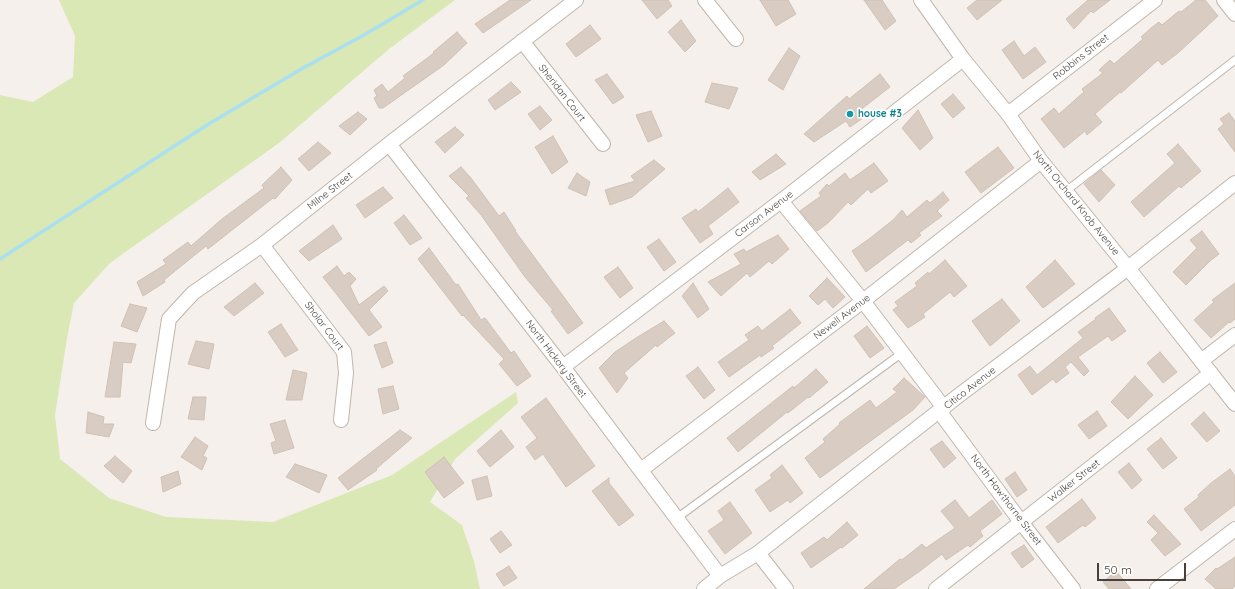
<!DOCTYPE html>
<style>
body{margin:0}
#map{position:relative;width:1235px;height:589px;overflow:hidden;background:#f5f0eb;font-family:Quicksand,sans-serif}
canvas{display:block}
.scale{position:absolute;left:1097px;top:563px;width:89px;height:18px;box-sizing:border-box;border:2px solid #494039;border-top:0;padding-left:5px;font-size:12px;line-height:14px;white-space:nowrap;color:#494039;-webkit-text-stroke:3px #fff;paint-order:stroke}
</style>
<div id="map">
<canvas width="1235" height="589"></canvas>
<div class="scale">50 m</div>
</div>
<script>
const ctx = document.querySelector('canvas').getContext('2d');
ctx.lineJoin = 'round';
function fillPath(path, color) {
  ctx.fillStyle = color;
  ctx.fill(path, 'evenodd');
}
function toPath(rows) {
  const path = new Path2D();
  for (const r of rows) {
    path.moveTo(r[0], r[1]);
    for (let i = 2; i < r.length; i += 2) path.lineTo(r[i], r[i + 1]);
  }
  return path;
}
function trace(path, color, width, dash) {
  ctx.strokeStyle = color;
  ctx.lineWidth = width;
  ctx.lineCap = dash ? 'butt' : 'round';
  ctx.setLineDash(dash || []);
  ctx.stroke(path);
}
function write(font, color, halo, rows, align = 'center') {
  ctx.font = font + ' Quicksand,sans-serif';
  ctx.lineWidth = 3.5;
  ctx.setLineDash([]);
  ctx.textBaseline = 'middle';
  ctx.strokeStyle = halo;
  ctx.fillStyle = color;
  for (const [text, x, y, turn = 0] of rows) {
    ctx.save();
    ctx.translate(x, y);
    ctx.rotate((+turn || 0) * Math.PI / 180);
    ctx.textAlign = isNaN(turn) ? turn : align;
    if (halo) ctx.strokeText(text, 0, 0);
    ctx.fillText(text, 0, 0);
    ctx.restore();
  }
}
const green = toPath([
 [59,0,455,0,389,49,279,143,110,263,74,303,67,338,55,415,60,459,109,498,166,517,273,522,392,475,516,392,518,403,455,459,430,502,462,525,474,561,480,589,0,589,0,95,33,102,73,77,75,36]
]);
const stream = toPath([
 [0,259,207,125,303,68,364,35,423,0]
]);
const building = toPath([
 [510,0,531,0,483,33,475,24,510,0],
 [642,0,668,0,672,6,657,19,642,0],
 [760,0,788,0,796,14,776,26,760,0],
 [864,0,882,0,896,21,885,30,864,0],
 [977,0,1002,0,977,20,967,8,977,0],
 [1088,0,1110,0,1093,13,1091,11,1074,29,1066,19,1088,0],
 [1196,0,1205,0,1218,16,1178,53,1162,65,1158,60,1121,93,1120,92,1095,114,1102,122,1087,135,1085,131,1064,148,1041,119,1054,108,1059,114,1084,92,1082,89,1103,73,1099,70,1110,60,1114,64,1143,39,1141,37,1151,28,1159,22,1162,25,1179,11,1181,12,1196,0],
 [681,20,696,41,685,52,668,32,681,20],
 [590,25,601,39,576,57,566,44,590,25],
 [457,32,467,43,444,65,383,108,379,108,374,98,377,96,374,90,382,84,388,92,405,78,403,76,434,53,433,52,457,32],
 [1014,41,1024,56,1035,47,1046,62,1023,79,1002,50,1014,41],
 [789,48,800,56,783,90,768,80,789,48],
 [607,74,624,97,613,104,595,80,607,74],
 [880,74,890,87,859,111,863,118,850,127,846,121,814,142,804,134,847,96,849,99,880,74],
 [511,82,521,92,495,110,488,100,511,82],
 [712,83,738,88,729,109,705,102,712,83],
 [953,94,965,108,953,118,941,104,953,94],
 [540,106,552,120,540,130,528,114,540,106],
 [918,110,933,138,920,150,902,128,918,110],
 [651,111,662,136,648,142,636,115,651,111],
 [358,112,367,119,350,135,339,126,358,112],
 [1229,113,1235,121,1235,152,1218,129,1224,124,1220,119,1229,113],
 [455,127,464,135,445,153,435,142,455,127],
 [553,136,568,162,552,174,535,147,553,136],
 [318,142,331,153,309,171,298,159,318,142],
 [1178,144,1201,171,1181,188,1179,186,1144,217,1131,202,1175,163,1167,154,1178,144],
 [998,147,1014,168,981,193,965,172,998,147],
 [776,154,786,164,760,180,752,172,776,154],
 [654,160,665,169,632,197,610,205,605,190,635,181,631,176,654,160],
 [874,163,888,181,871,193,868,189,851,205,848,202,828,223,817,231,800,211,821,196,819,193,827,184,829,186,845,173,850,180,874,163],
 [281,167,292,180,275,199,273,198,208,249,206,246,164,280,165,282,143,296,137,282,166,264,163,260,188,242,191,246,222,219,264,188,262,185,281,167],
 [461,167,471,178,499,216,504,212,516,231,515,231,583,323,568,334,551,311,553,310,525,277,481,215,466,198,469,196,449,176,461,167],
 [1101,170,1115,185,1099,202,1084,184,1101,170],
 [577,173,590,182,586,196,568,188,577,173],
 [383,187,393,198,365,218,356,205,383,187],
 [728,188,739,202,708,226,713,234,700,243,682,218,696,209,698,212,728,188],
 [943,192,949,200,937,211,942,216,919,233,921,235,911,243,908,240,866,272,852,251,869,239,893,220,902,210,907,217,927,200,930,203,943,192],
 [404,215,422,238,410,245,394,223,404,215],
 [333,225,342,239,309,261,299,251,333,225],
 [1202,231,1219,254,1210,261,1186,285,1173,272,1197,248,1190,240,1202,231],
 [778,235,789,249,772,264,769,261,750,277,747,273,721,296,708,282,741,264,734,254,744,249,746,252,778,235],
 [659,239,676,262,664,271,647,247,659,239],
 [429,248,456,285,458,284,481,320,485,318,511,353,514,351,531,376,517,386,499,364,504,359,463,315,462,316,418,259,429,248],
 [945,260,967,286,954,297,950,292,923,314,925,317,908,328,893,310,898,306,895,302,917,286,915,283,928,272,929,274,945,260],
 [1055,260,1075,284,1043,308,1026,287,1055,260],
 [337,266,344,276,349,272,356,279,350,286,359,305,384,286,388,291,369,310,382,327,369,336,323,277,337,266],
 [618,267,633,288,620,298,604,277,618,267],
 [827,278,845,297,833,308,825,299,818,305,809,296,827,278],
 [255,283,264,293,234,316,224,307,255,283],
 [693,283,709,309,698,318,682,296,693,283],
 [1235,283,1235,319,1230,323,1229,322,1211,338,1194,320,1214,302,1212,300,1235,283],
 [1002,299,1020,321,990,346,972,321,1002,299],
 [130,304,147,308,137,332,121,326,130,304],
 [1109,308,1126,331,1112,341,1108,336,1078,357,1089,371,1084,376,1071,362,1065,367,1069,373,1056,383,1053,379,1032,395,1018,375,1030,366,1037,375,1083,338,1078,332,1096,319,1095,318,1109,308],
 [790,309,801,323,772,346,774,348,761,357,760,355,729,377,718,362,749,340,745,335,758,326,762,331,790,309],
 [664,321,675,333,657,347,656,345,624,373,628,378,617,393,599,368,615,352,636,338,664,321],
 [281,324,298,350,285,357,268,332,281,324],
 [867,326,884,348,870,358,854,336,867,326],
 [196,341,214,344,209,369,188,364,196,341],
 [114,342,136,344,131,363,123,362,120,397,105,397,114,342],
 [386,342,393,363,382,368,374,345,386,342],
 [1160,352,1177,372,1163,383,1147,363,1160,352],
 [698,367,715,390,704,399,686,376,698,367],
 [816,369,828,382,809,398,808,397,788,413,787,412,738,452,727,438,793,386,794,388,816,369],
 [293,370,307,373,302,400,286,400,293,370],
 [1135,376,1153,395,1128,419,1111,402,1135,376],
 [904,378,925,397,913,410,820,478,805,458,825,442,823,439,840,424,839,423,870,400,876,408,897,392,893,389,904,378],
 [393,386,399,409,383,414,378,389,393,386],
 [193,397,206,397,204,420,188,419,193,397],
 [546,398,595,466,566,487,543,454,535,460,526,447,537,438,521,417,546,398],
 [1097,411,1107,426,1089,439,1078,425,1097,411],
 [88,412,104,417,103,424,114,424,109,437,86,433,88,412],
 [1204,412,1220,431,1207,442,1191,424,1204,412],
 [285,420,294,448,274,454,271,443,276,441,270,424,285,420],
 [400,430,412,438,376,469,377,470,348,490,338,478,400,430],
 [501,430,514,447,490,467,477,451,501,430],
 [195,437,208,446,203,456,207,458,202,470,181,457,195,437],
 [1161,438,1177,458,1163,469,1147,449,1161,438],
 [942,441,956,458,944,468,930,449,942,441],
 [115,456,132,471,123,483,104,466,115,456],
 [444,457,464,483,444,498,425,472,444,457],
 [1129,463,1142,480,1132,489,1118,472,1129,463],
 [295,464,327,475,319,493,286,477,295,464],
 [782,465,803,493,790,503,788,500,770,512,755,490,772,478,770,475,782,465],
 [1230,469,1235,476,1235,505,1201,531,1184,509,1199,497,1198,495,1211,483,1230,469],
 [178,471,181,484,163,492,161,477,178,471],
 [1015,472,1027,490,1017,497,1005,479,1015,472],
 [487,476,492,496,477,500,472,480,487,476],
 [609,478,609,483,634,515,619,526,592,491,609,478],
 [1082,499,1096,518,1085,527,1083,525,1058,543,1046,527,1082,499],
 [955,500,969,518,992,500,1002,514,980,531,983,536,970,547,968,545,946,560,942,554,920,571,894,589,864,589,900,559,902,560,922,544,926,548,955,528,941,511,955,500],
 [730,502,752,533,725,554,708,531,724,520,718,511,730,502],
 [1154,515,1181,544,1165,556,1151,540,1158,533,1147,522,1154,515],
 [847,522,858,535,842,548,841,547,811,568,801,553,824,537,827,540,847,522],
 [501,531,512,545,500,553,490,539,501,531],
 [1024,545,1034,559,1022,568,1011,553,1024,545],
 [1235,557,1235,586,1232,589,1216,589,1205,579,1216,568,1217,569,1235,557],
 [509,566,517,578,504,586,496,574,509,566],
 [1116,571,1131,589,1109,589,1103,582,1116,571]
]);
const lane = toPath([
 [1066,191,1235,60],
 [677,518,902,353]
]);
const street = toPath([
 [705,0,736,39],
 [921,0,963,59,1008,114,1041,161,1128,268,1235,404],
 [1224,0,1235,14],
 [522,41,603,144],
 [1008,114,1155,0],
 [389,144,563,367,720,576],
 [781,201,863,301,944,408],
 [262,245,344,352,346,373,341,420],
 [1201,361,1235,335],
 [563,367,781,201,963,59],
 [939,411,1021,522,1073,589],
 [153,423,169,319,193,293,262,245,389,144,576,0],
 [641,470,863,301,1041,161],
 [758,553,786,589],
 [704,589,720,576,758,553,958,396,1128,268,1235,183],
 [936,589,1211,373],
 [1157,589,1235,529]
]);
const markers = [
 [850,114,4,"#0f9aa8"]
];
const streetNames = [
 ["Robbins Street",1081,57,-38],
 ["Sheridan Court",562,93,52],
 ["Milne Street",330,191,-38],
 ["North Orchard Knob Avenue",1076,203,51],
 ["Carson Avenue",764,214,-37],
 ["Newell Avenue",842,317,-37],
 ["Sholar Court",324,326,53],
 ["North Hickory Street",556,359,53],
 ["Citico Avenue",970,388,-38],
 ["Walker Street",1074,481,-38],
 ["North Hawthorne Street",1006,500,53]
];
const cultureNames = [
 ["house #3",858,114]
];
fillPath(green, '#dae8b5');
trace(stream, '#a9dfef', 3.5);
fillPath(building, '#d9cdc3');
trace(building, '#d1c0b4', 1);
trace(lane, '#c0b6ad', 9);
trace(street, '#c0b6ad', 16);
trace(lane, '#fff', 7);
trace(street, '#fff', 14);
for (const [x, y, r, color] of markers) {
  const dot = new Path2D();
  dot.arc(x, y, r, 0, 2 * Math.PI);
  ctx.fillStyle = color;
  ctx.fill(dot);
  trace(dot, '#fff', 1.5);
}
write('10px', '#494039', '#fff', streetNames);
write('bold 10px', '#0d838f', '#fff', cultureNames, 'left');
</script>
